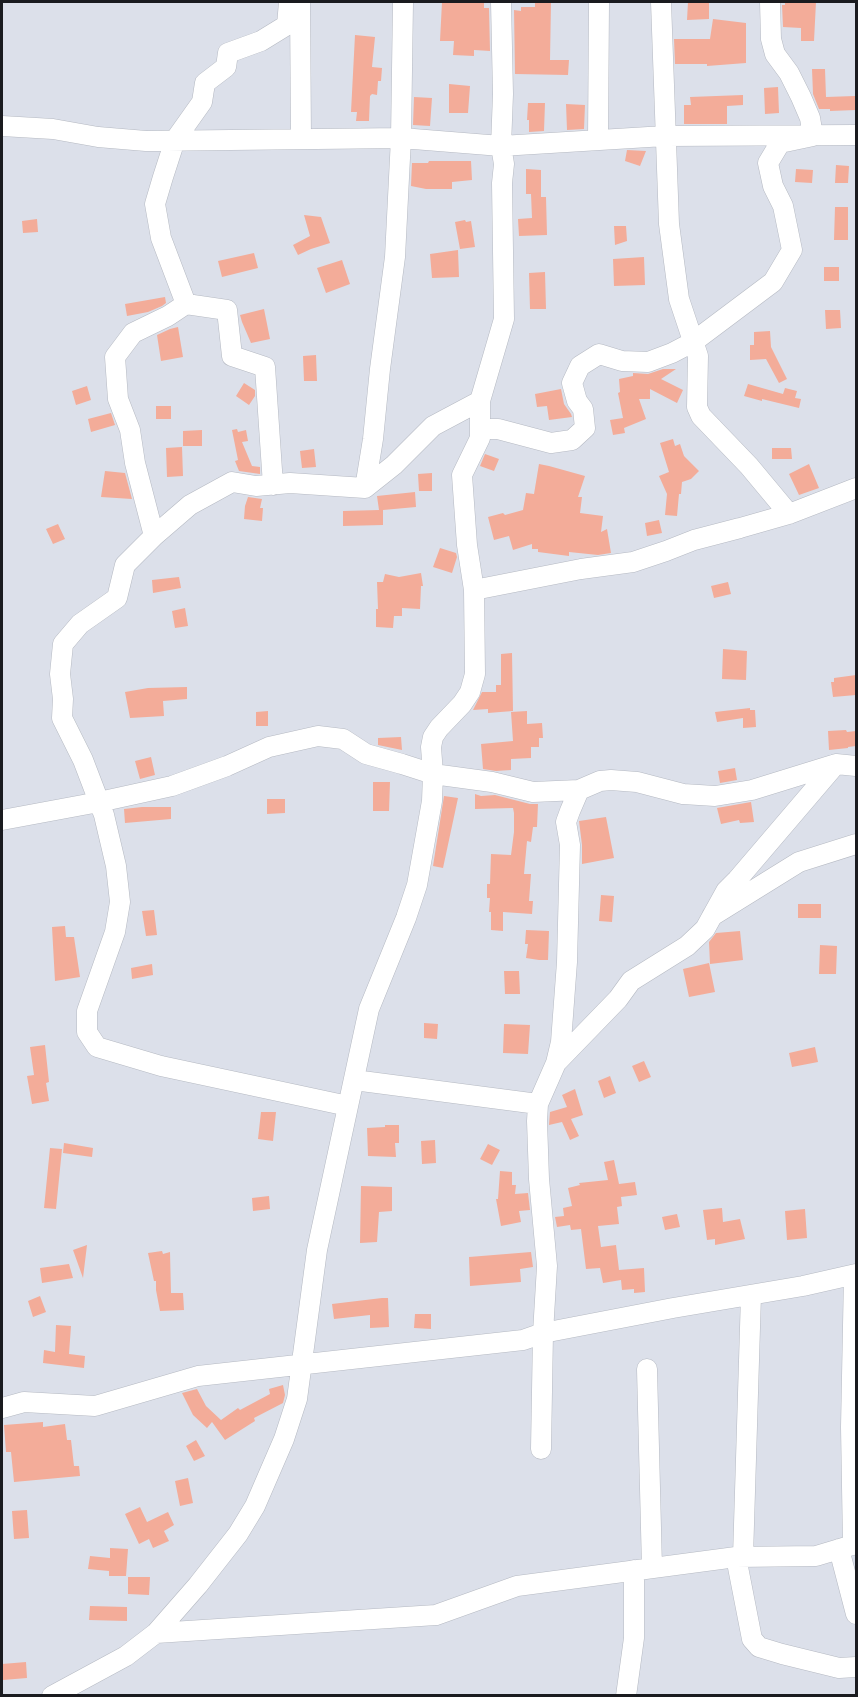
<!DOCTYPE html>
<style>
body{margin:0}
#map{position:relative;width:858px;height:1697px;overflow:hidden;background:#dce0ea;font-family:"Sofia Sans Condensed",sans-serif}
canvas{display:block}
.frame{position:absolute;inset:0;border:3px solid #1a1b1f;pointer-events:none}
</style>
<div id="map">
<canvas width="858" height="1697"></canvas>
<div class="frame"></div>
</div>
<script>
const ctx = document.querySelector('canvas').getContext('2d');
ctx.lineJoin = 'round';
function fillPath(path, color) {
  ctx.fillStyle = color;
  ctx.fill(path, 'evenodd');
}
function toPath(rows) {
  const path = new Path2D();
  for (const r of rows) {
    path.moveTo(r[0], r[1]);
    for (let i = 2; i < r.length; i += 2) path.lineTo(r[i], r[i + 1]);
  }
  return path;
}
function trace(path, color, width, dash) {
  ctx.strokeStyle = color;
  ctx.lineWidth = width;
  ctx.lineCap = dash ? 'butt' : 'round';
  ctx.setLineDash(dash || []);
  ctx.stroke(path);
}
const building = toPath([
 [442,2,484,2,484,8,489,8,490,51,474,50,474,56,453,55,454,41,440,41],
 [535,2,551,2,550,60,569,60,568,75,515,74,514,10,521,11,521,7,535,7],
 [688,2,709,2,709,19,687,20],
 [785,2,816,2,814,41,801,41,801,28,783,27,782,5,785,5],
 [713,19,746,23,746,63,707,66,707,64,675,64,674,39,710,39],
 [355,35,375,37,372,67,382,68,381,81,378,81,377,95,372,94,370,96,369,121,356,121,357,112,351,112],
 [812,69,825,69,826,97,855,96,856,110,830,111,830,109,819,109,813,94],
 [449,84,470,86,468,113,449,113],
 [778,87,779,113,765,114,764,88],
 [743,95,743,105,727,106,727,124,684,124,684,105,691,105,690,97],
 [414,97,432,98,430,126,413,125],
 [528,103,545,103,544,131,529,132,529,120,527,120],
 [566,104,585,105,584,129,567,130],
 [627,150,646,151,640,166,625,161],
 [429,161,471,161,472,180,452,182,452,189,426,189,411,186,412,163,428,163],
 [836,165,849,166,848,183,835,183],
 [526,169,541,170,541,197,546,197,547,235,519,236,518,219,532,218,531,194,526,194],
 [796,169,813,170,812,183,795,182],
 [835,207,848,207,848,240,834,240],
 [304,215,321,217,330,243,311,249,298,255,293,245,310,236],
 [37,219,38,232,23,233,22,221],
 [465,220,466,222,471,221,475,247,460,249,455,222],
 [614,226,626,226,627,241,615,245],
 [458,250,459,277,432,278,430,254],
 [254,253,258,268,222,277,218,261],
 [644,257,645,285,614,286,613,259],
 [342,260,350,284,326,293,317,268],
 [824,267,839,267,839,281,824,281],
 [545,272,546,309,530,309,529,273],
 [165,297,166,303,162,306,148,312,127,316,125,304],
 [264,309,270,339,251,343,242,322,240,315],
 [825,310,840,310,841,328,826,329],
 [178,327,183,357,161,361,157,335,170,329],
 [770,331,771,347,787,379,779,383,766,359,750,360,750,345,754,345,754,332],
 [316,355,317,381,304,381,303,356],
 [663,369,676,369,661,379,683,390,677,403,650,389,650,399,639,399,646,419,624,428,625,433,613,435,610,420,623,418,618,393,620,392,619,379,633,376,633,373,648,374],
 [244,383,255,390,255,396,249,405,236,396],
 [748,384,783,394,785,388,797,391,795,398,801,399,799,408,762,399,762,401,744,396],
 [87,386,91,400,76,405,72,391],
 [561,389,564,404,571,414,572,417,549,420,547,406,537,407,535,394],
 [156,406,171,406,171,419,156,419],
 [111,413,115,425,91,432,88,419],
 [237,429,238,432,246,430,248,441,242,442,252,466,260,467,260,474,239,471,235,461,238,460,232,430],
 [202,430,202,446,183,446,183,431],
 [673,439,675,446,680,444,684,456,699,471,691,479,682,482,681,494,679,494,677,516,665,515,667,494,659,476,669,472,660,443],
 [182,447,183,476,167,477,166,448],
 [772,448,791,448,792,459,772,459],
 [314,449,316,467,302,468,300,451],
 [485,454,499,459,494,471,480,466],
 [539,464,549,466,585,476,578,497,582,497,580,513,603,516,601,532,607,529,611,553,598,555,569,552,569,556,538,552,538,549,532,549,532,544,513,550,509,536,494,540,488,517,503,513,505,515,523,510,526,493,534,494],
 [809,464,819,488,799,495,789,474],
 [105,471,125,473,132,499,101,497],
 [432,473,432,491,419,491,418,474],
 [415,492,416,507,383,510,383,525,343,526,343,511,379,510,377,496],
 [248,497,262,499,260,508,263,508,262,521,244,519,245,506],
 [659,520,662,533,647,536,645,523],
 [58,524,65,539,53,544,46,529],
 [440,548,456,553,457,557,452,573,433,567],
 [421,573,423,586,421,586,420,609,402,608,402,616,394,616,393,628,376,627,376,609,378,609,377,582,383,582,385,574,399,577],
 [179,577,181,588,153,593,152,580],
 [728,582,731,594,714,598,711,586],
 [185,608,188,626,175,628,172,611],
 [723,649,747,651,746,680,722,679],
 [512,653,513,711,488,713,488,709,473,710,482,692,496,692,496,685,501,685,501,654],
 [856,675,856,695,833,697,831,682,834,682,834,678],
 [187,687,187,699,163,701,164,716,130,718,125,692,148,688],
 [750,708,750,710,755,710,756,727,743,728,743,718,717,722,715,712],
 [268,711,268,726,256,726,256,712],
 [527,711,527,724,542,723,543,738,539,738,539,747,531,747,531,758,511,759,511,770,496,771,483,769,481,744,513,741,511,712],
 [846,730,847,732,856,731,856,746,848,747,848,748,829,750,828,731],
 [401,737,402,750,378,745,378,738],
 [151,757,155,775,140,779,135,761],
 [735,768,737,780,720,783,718,771],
 [373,782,390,782,389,811,373,811],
 [475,794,481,796,495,795,530,804,538,804,537,827,533,827,531,842,527,841,524,874,531,874,529,901,533,901,532,914,503,912,503,931,491,930,491,912,489,912,490,898,487,898,487,884,490,884,491,854,511,855,514,832,514,813,513,808,475,809],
 [444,796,458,798,443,868,433,866],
 [267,799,285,799,285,813,267,814],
 [751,802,754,822,740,823,739,820,721,824,717,808],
 [142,807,171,807,171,819,125,823,124,809],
 [606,817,614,858,582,864,582,845,579,821],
 [601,895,614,896,612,922,599,921],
 [798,904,821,904,821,918,798,918],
 [154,910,157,935,146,936,142,911],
 [65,926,66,937,74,937,80,977,55,981,52,927],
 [526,930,549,931,548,960,539,960,526,958,528,944,525,944],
 [740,931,743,960,710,964,709,942,716,933],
 [820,945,837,946,836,974,819,974],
 [709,963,715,992,689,997,683,969],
 [152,964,153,975,132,979,131,968],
 [504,971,519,971,520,994,505,994],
 [424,1023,438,1024,437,1039,424,1038],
 [504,1024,530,1025,528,1054,503,1053],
 [45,1045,49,1082,46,1083,49,1101,32,1104,27,1076,34,1075,30,1047],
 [815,1047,818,1062,792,1067,789,1053],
 [644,1061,651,1077,639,1082,632,1066],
 [610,1076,616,1093,604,1098,598,1081],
 [575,1089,583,1115,571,1119,579,1136,570,1140,562,1122,549,1125,550,1112,567,1107,562,1095],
 [261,1112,276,1112,273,1141,258,1139],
 [385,1125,399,1125,399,1143,395,1143,396,1157,368,1156,367,1128,385,1127],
 [435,1140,436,1163,422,1164,421,1141],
 [64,1143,93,1148,92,1157,63,1153],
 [488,1144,500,1150,492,1165,480,1159],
 [50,1148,62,1149,56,1209,44,1208],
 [614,1160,619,1184,635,1182,637,1195,621,1197,622,1206,617,1207,619,1224,598,1226,601,1247,616,1245,619,1270,644,1268,645,1292,634,1293,634,1289,622,1290,621,1280,603,1283,600,1268,586,1269,581,1229,571,1230,570,1225,557,1227,555,1217,564,1216,563,1208,572,1206,568,1188,580,1185,579,1183,608,1180,604,1162],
 [500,1171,512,1172,512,1185,516,1185,515,1194,528,1193,530,1210,519,1211,521,1222,501,1226,496,1199,498,1199],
 [361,1186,392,1187,392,1211,379,1212,377,1242,360,1243],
 [269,1196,270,1209,253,1211,252,1198],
 [722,1208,723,1222,740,1219,745,1239,715,1245,715,1239,707,1240,703,1210],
 [805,1209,807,1238,787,1240,785,1211],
 [677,1214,680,1227,665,1230,662,1217],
 [87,1245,83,1278,73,1250],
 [162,1251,163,1254,170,1252,171,1293,183,1293,184,1310,160,1311,156,1290,156,1281,154,1281,148,1253],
 [531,1252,533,1267,520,1269,521,1282,470,1286,469,1257],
 [69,1264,73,1278,42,1283,40,1268],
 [40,1296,46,1312,33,1317,28,1301],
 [382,1298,388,1298,389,1327,370,1328,370,1315,334,1319,332,1304],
 [415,1314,431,1314,431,1329,414,1328],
 [56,1325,71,1326,69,1354,85,1356,84,1368,43,1363,44,1350,55,1352],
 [283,1385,285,1395,283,1403,254,1418,255,1421,225,1440,212,1422,207,1428,193,1415,182,1393,197,1389,206,1406,221,1420,238,1408,240,1410,270,1394,269,1389],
 [43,1422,43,1427,65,1424,67,1440,71,1440,74,1466,79,1466,80,1476,14,1482,11,1452,6,1452,4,1425],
 [196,1440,205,1456,194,1461,186,1446],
 [188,1478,193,1503,180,1506,175,1481],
 [140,1507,147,1522,168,1512,174,1525,164,1531,169,1541,153,1548,149,1539,139,1544,125,1514],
 [27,1510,29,1538,14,1539,12,1511],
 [110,1548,128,1549,126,1576,109,1576,109,1571,88,1569,90,1556,110,1558],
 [128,1577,150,1577,149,1595,128,1594],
 [90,1606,127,1607,127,1621,89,1620],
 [26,1662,27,1678,3,1680,2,1664]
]);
const minor = toPath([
 [300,2,301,139],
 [661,2,669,224,679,299,698,356,697,407,701,416,749,466,789,514],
 [2,126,53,129,98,137,146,141,401,138,501,146,665,136,856,135],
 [598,140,599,2],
 [480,429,498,429,551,443,572,440,585,428,583,409,577,401,572,383,580,366,599,354,622,361,648,362,672,353,693,342,773,282,792,250,783,206,773,186,768,163,780,143,813,136,810,118,801,97,789,73,775,54,771,39,770,2],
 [273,485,265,367,232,356,227,310,186,304,161,238,155,204,163,177,175,140,202,102,205,83,226,67,228,53,261,41,287,25,289,2],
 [365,488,373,439,380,369,395,257,401,138,403,2],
 [154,536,135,463,130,430,118,399,115,357,133,333,168,316,186,304],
 [474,590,581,569,633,562,666,551,694,540,740,528,789,514,856,488],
 [2,820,99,802,172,786,227,766,269,747,318,736,343,739,366,754,402,764,433,774,492,782,533,792,579,790,600,781,611,780,637,782,683,794,715,796,752,790,836,764,856,766],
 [712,916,799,862,856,844],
 [556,1063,618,999,631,981,687,946,705,929,726,891,737,880,836,764],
 [354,1080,538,1104],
 [348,1106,161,1066,97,1047,87,1032,87,1011,115,932,120,902,116,866,104,815,83,760,62,718,63,699,60,674,63,644,80,624,117,598,125,565,154,536,190,505,232,482,256,486,290,483,365,488,394,465,433,426,480,401],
 [647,1369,652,1568],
 [2,1408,24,1402,95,1406,198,1376,523,1340,543,1333,547,1266,539,1179,537,1121,538,1104,556,1063,561,1042,567,962,570,845,566,822,570,811,579,790],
 [541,1449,543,1333,673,1308,803,1286,856,1274],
 [853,1545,851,1427,854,1275],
 [839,1549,856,1614],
 [736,1557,752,1639,759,1647,782,1654,839,1668,856,1667],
 [743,1557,751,1295],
 [156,1633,436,1615,517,1586,736,1557,816,1556,856,1544],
 [52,1696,126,1656,156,1633,198,1585,238,1534,255,1506,284,1439,297,1399,317,1250,369,1009,406,918,417,885,432,801,433,774,431,747,433,737,439,728,462,704,470,692,475,674,474,590,467,545,462,475,480,438,480,401,504,319,502,183,504,164,501,146,503,94,501,2],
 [626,1696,634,1638,634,1570]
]);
fillPath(building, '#f3ac99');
trace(minor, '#b5b9c2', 21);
trace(minor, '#fff', 20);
</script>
